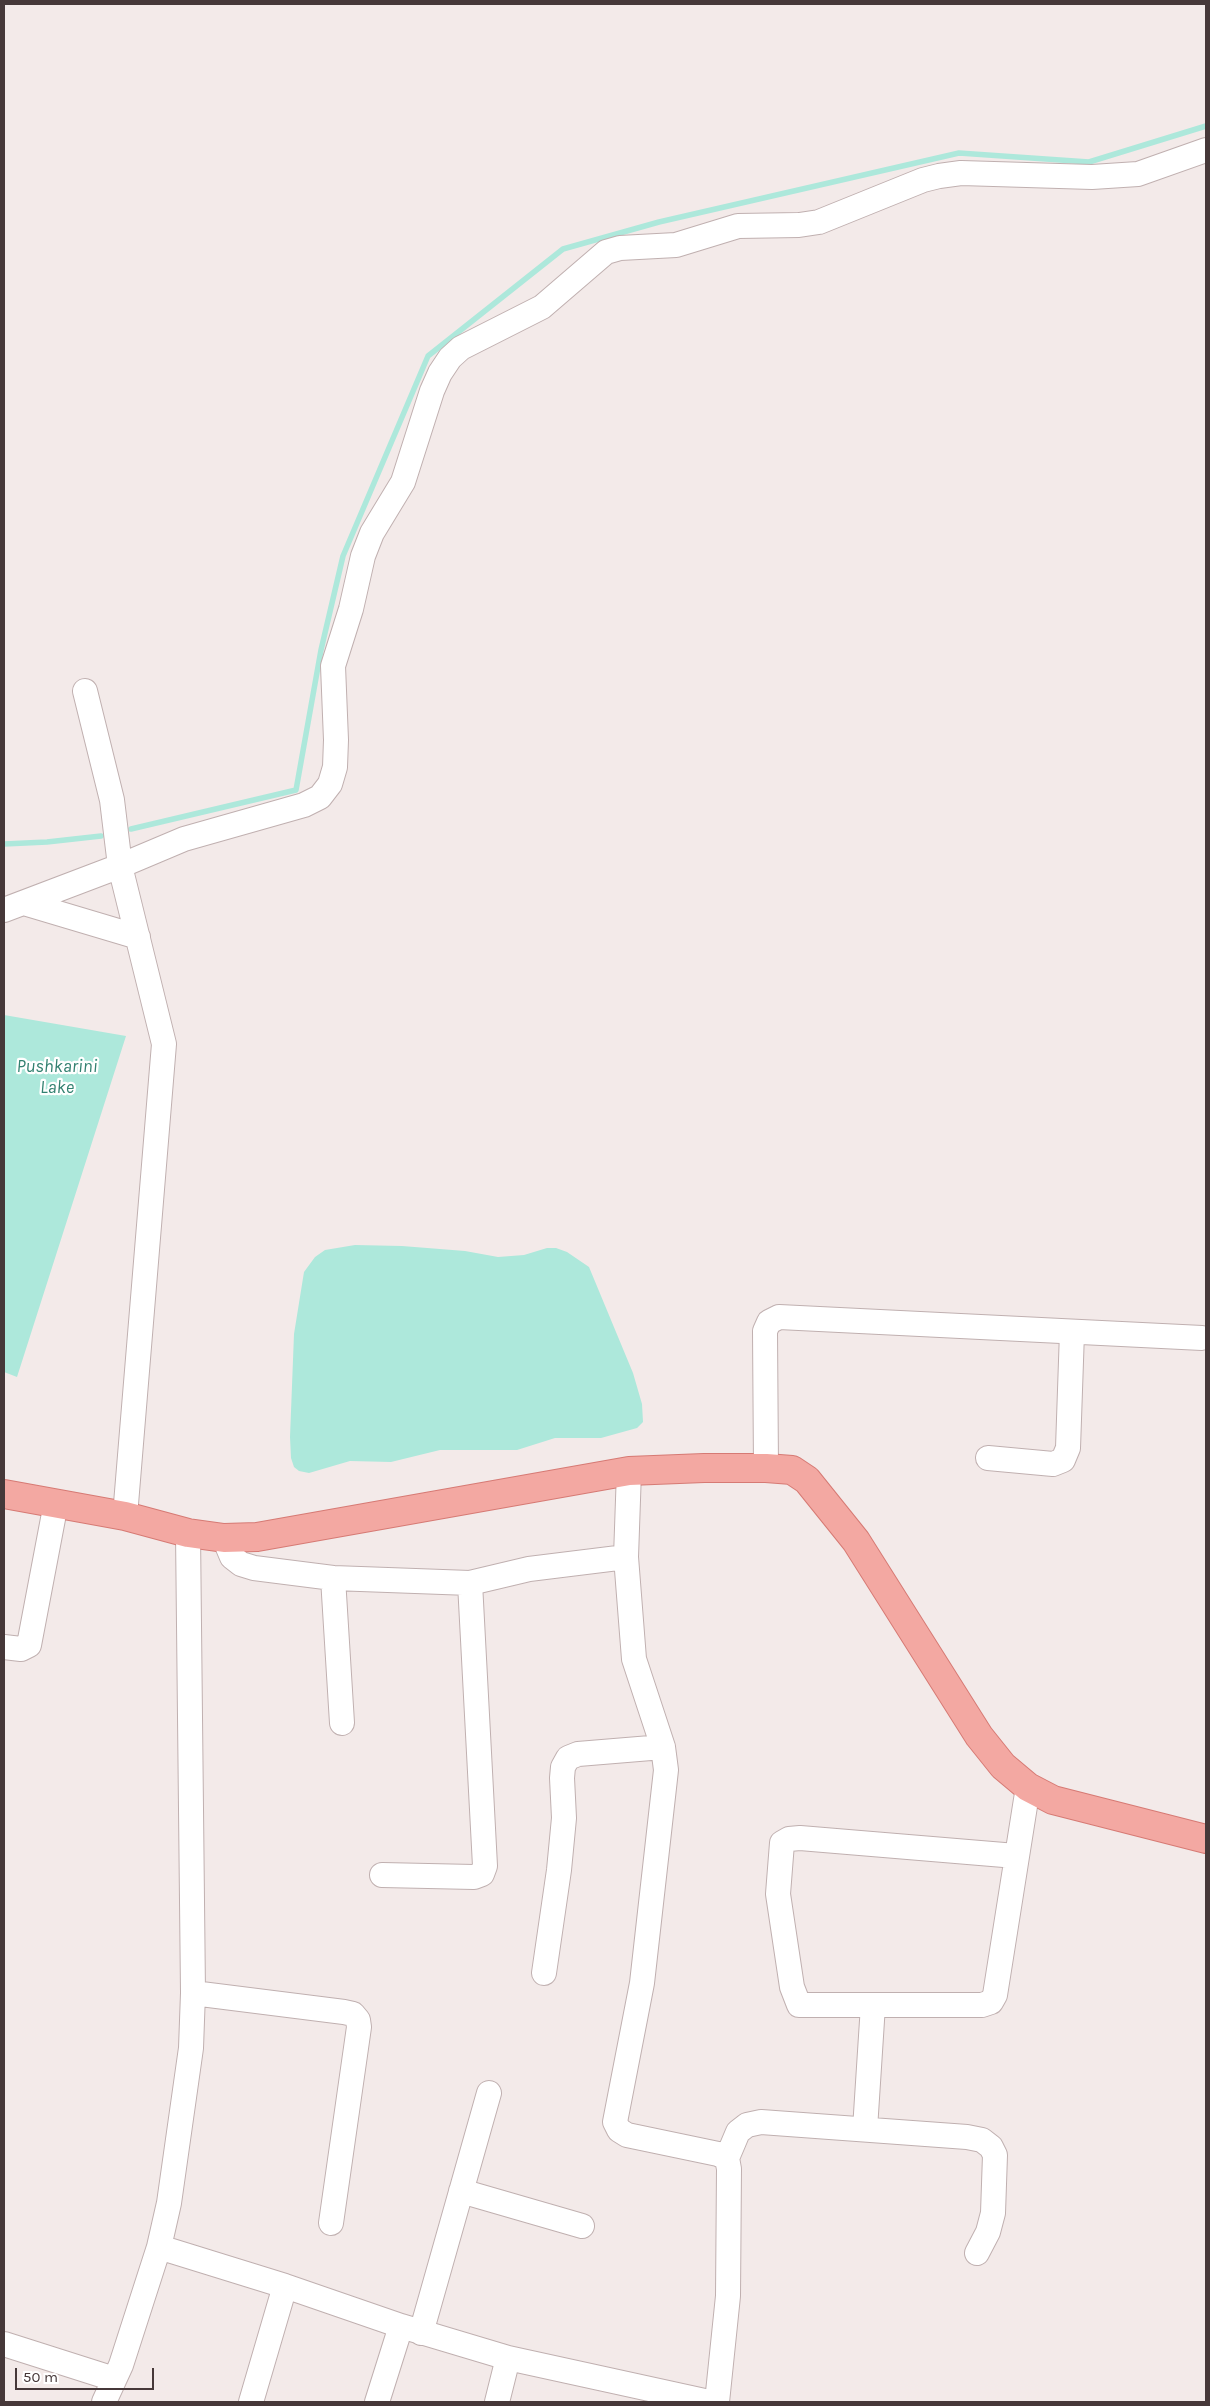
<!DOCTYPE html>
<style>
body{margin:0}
#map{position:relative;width:1210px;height:2406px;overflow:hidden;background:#f3eae9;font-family:Karla,sans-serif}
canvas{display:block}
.frame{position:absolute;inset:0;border:5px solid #463839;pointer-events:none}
.scale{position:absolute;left:15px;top:2368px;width:139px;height:22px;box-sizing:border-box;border:2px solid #463839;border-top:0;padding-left:6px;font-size:15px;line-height:18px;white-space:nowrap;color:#463839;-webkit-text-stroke:4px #fff;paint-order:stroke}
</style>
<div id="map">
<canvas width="1210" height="2406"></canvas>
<div class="frame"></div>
<div class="scale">50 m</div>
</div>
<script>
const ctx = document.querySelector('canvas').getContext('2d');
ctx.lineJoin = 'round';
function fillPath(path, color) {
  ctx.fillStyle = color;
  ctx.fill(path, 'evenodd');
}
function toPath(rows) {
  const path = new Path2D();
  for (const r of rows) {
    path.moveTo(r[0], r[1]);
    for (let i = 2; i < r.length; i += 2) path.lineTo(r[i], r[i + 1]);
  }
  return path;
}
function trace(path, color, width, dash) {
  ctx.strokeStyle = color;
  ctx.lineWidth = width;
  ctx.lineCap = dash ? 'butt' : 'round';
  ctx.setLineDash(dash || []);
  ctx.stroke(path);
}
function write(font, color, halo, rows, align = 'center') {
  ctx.font = font + ' Karla,sans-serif';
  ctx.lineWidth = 4.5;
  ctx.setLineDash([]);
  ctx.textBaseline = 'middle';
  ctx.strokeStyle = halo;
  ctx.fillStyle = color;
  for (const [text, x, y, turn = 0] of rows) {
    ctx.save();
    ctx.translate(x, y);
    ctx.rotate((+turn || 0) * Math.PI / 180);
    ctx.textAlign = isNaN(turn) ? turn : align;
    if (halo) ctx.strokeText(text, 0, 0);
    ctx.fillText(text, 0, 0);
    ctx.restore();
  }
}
const water = toPath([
 [4,1015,126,1036,17,1377,4,1372],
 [355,1245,402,1246,465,1251,498,1257,524,1255,547,1248,556,1248,567,1252,589,1267,633,1373,642,1404,643,1422,637,1428,601,1438,555,1438,517,1450,440,1450,391,1462,350,1461,309,1473,299,1471,294,1467,291,1458,290,1437,294,1334,304,1272,315,1257,325,1250]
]);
const stream = toPath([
 [131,829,296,790,321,650,343,556,428,356,563,249,659,222,959,153,1089,162,1206,126],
 [4,844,47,842,101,836]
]);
const minor = toPath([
 [85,691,112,800,120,866,184,839,304,805,320,797,330,784,335,767,336,740,333,666,351,609,363,556,372,533,403,482,432,391,440,373,450,358,461,348,542,307,606,252,620,248,676,245,738,226,799,225,819,222,923,180,939,176,961,173,1092,177,1138,174,1206,150],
 [24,903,138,937],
 [4,910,120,866,164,1044,125,1516],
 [988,1458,1053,1464,1063,1460,1068,1448,1072,1332],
 [766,1468,765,1331,769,1322,779,1317,1202,1338],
 [629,1471,626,1557,634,1659,663,1747,666,1770,642,1983,615,2122,619,2130,627,2135,718,2154,727,2158,729,2169,728,2296,717,2402],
 [224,1538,232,1557,241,1564,254,1568,333,1578,342,1723],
 [333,1578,470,1583,529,1569,626,1557],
 [4,1647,21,1649,29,1645,56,1503],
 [1016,1856,800,1838,789,1839,782,1843,778,1894,792,1987,799,2005,982,2005,991,2002,995,1995,1028,1787],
 [382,1875,474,1877,482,1874,485,1866,470,1583],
 [544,1973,559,1870,564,1818,562,1778,563,1767,568,1758,578,1754,663,1747],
 [193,1993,344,2012,353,2014,358,2020,359,2027,331,2223],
 [865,2129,873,2005],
 [727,2158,738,2132,747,2125,761,2122,967,2137,982,2140,991,2147,995,2155,993,2213,988,2232,977,2253],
 [461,2191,582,2226],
 [159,2247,285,2286,401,2326,377,2402],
 [401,2326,508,2358,709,2402],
 [421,2333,489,2093],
 [4,2344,114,2379],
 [104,2402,121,2365,159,2247,169,2203,191,2048,193,1993,188,1533],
 [251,2402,285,2286],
 [497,2402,508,2358]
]);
const major = toPath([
 [4,1494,125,1516,188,1533,224,1538,257,1537,629,1471,704,1468,766,1468,792,1470,807,1480,856,1541,979,1736,1003,1766,1028,1787,1053,1800,1206,1839]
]);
const waterNames = [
 ["Pushkarini",57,1067],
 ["Lake",57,1088]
];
fillPath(water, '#ade8db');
trace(stream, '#ade8db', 5.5);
trace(minor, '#c0b0b0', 26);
trace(major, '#d67a74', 30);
trace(minor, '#fff', 24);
trace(major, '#f3a8a2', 28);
write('italic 18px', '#328170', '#fff', waterNames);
</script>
